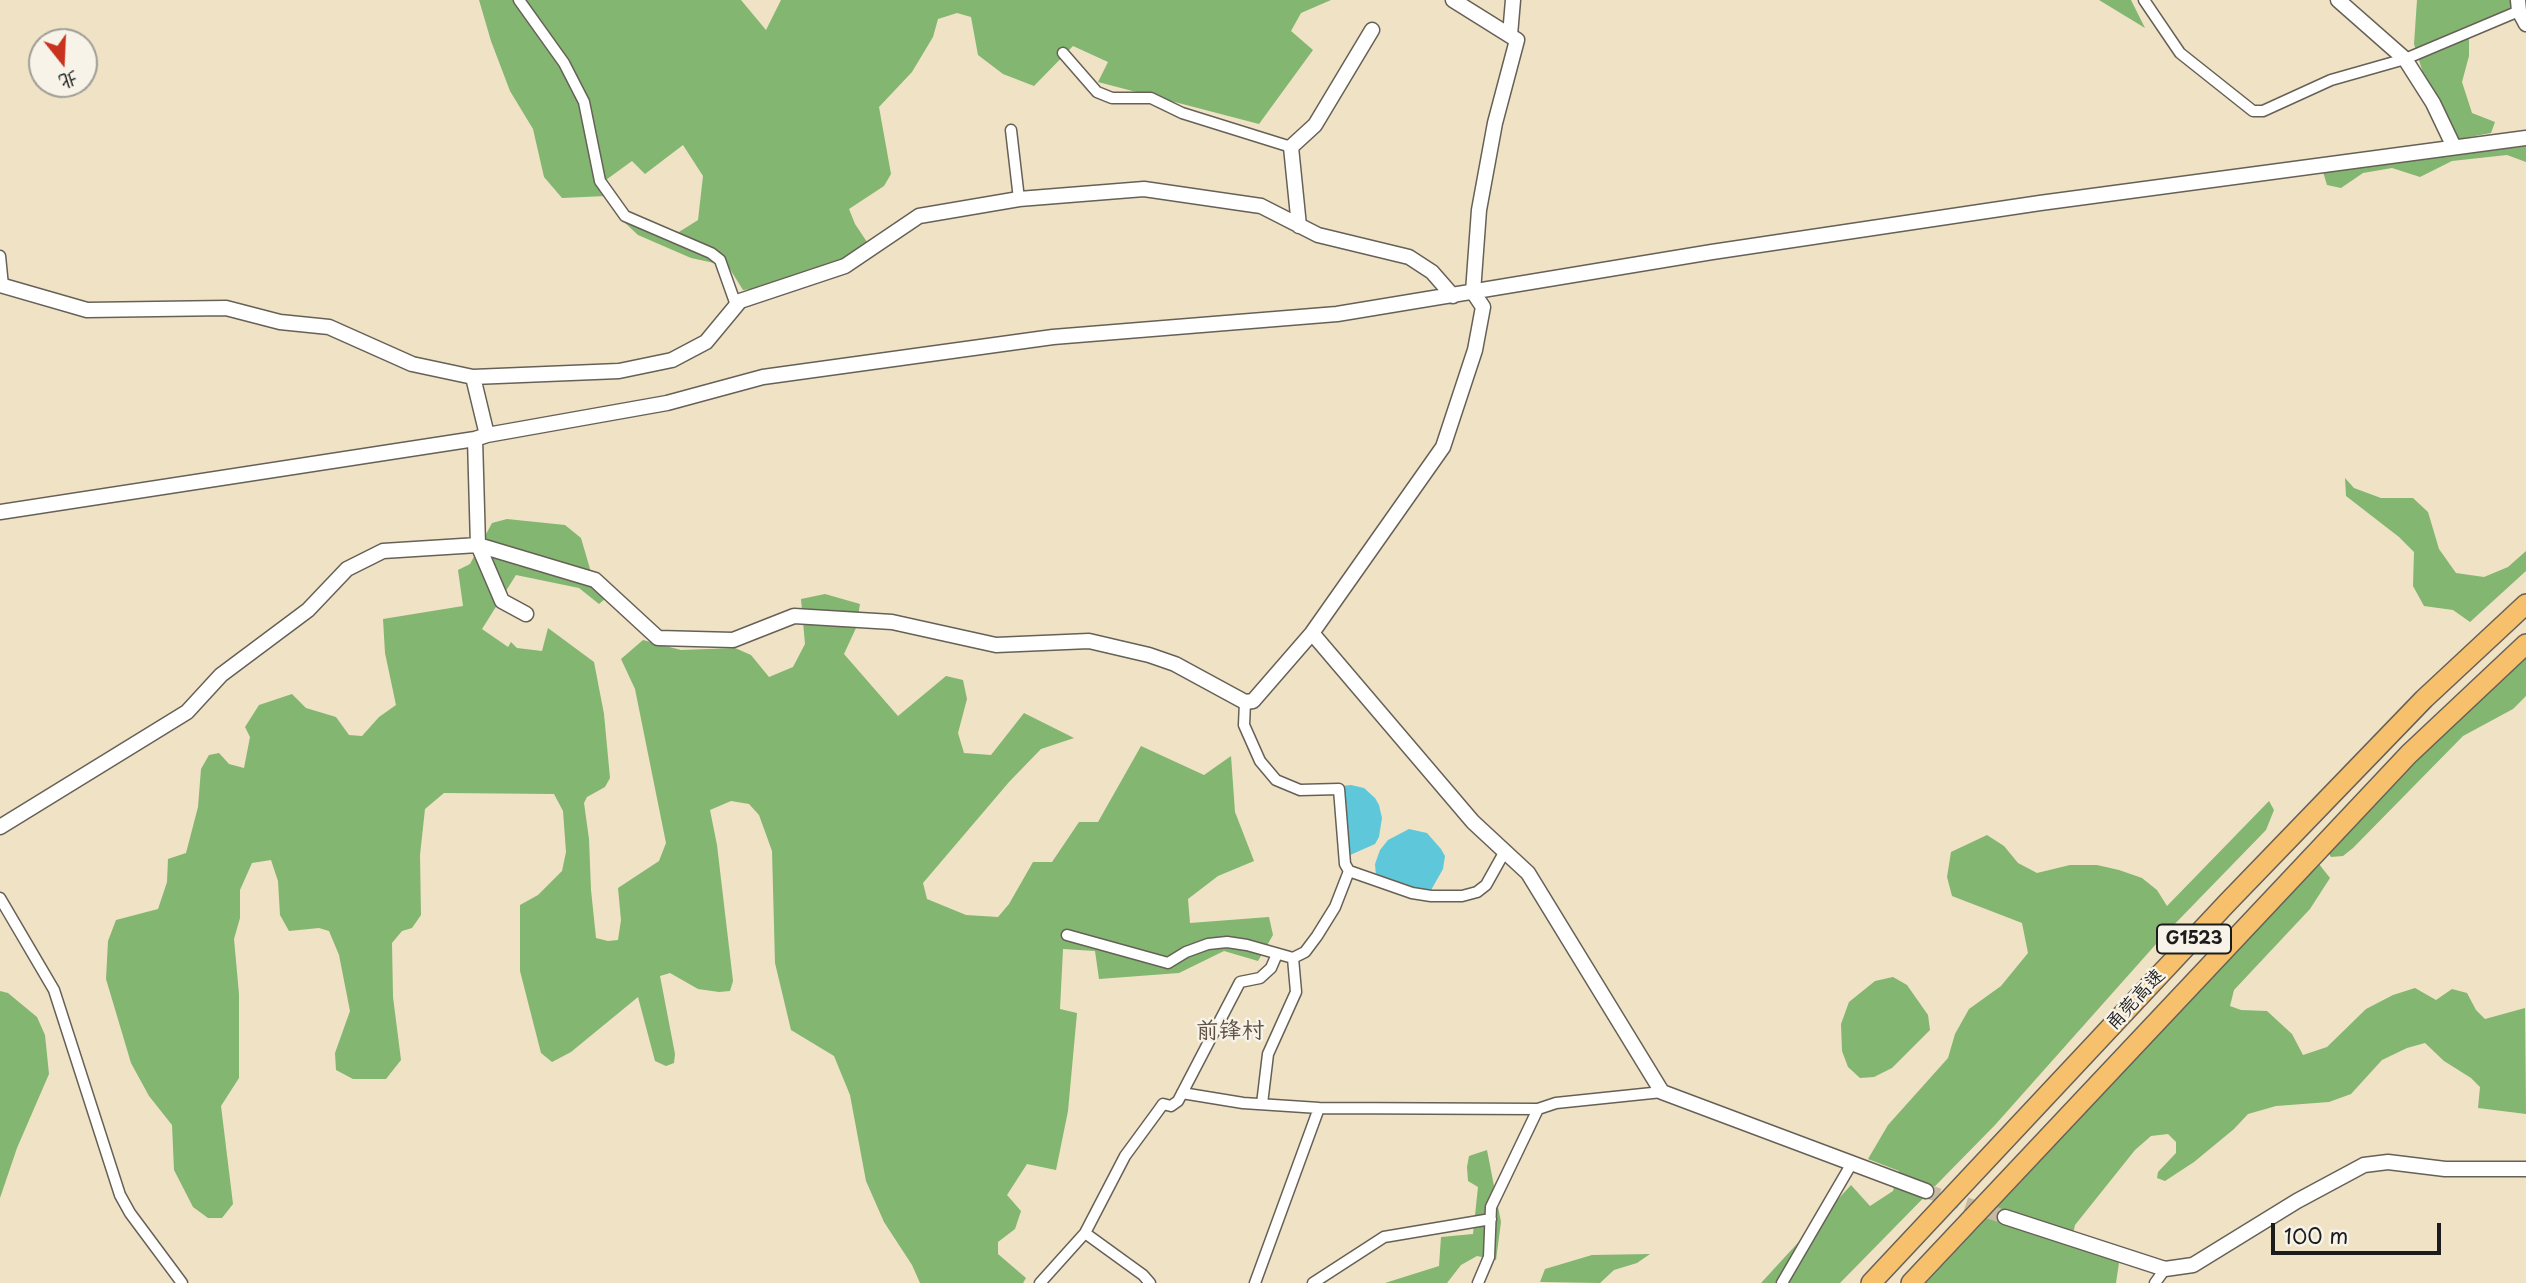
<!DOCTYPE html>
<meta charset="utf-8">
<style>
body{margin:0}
#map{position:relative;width:2526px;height:1283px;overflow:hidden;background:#f0e2c5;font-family:"Playpen Sans","LXGW WenKai TC",sans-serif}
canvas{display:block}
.north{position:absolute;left:28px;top:28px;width:70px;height:70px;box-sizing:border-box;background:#f7f3e8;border:2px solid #9f9d96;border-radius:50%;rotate:162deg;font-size:19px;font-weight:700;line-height:28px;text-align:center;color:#1c1c1c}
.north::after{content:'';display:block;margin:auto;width:24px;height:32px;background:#c8321e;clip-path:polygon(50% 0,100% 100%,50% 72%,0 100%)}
.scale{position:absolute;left:2271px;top:1223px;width:170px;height:32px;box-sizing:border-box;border:4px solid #1c1c1c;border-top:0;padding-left:9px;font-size:21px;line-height:24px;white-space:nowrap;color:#1c1c1c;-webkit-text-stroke:5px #f7f3e8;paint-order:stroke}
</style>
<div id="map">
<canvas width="2526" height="1283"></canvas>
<div class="north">北</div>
<div class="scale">100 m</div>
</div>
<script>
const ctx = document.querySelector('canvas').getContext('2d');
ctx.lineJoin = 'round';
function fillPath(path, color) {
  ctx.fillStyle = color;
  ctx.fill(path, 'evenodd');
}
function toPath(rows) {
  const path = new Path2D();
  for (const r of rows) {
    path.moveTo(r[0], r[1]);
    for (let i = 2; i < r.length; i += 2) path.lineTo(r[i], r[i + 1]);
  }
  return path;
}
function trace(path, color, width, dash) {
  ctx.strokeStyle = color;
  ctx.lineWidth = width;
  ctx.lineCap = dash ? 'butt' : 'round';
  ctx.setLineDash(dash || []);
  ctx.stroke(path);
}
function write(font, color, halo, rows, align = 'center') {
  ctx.font = font + ' "Playpen Sans","LXGW WenKai TC",sans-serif';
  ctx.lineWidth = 5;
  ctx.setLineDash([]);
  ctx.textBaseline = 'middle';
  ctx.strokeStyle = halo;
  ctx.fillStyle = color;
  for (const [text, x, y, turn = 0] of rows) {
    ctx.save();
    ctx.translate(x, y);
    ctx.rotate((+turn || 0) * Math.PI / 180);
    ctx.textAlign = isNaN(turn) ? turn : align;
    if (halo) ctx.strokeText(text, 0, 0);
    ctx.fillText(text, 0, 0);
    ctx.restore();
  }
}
const forest = toPath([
 [479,0,741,0,766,30,781,0,1331,0,1301,13,1291,31,1313,50,1259,124,1098,82,1108,62,1073,46,1034,86,1003,74,978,55,971,17,957,13,938,19,933,37,912,72,879,107,891,174,884,186,849,209,855,224,867,242,851,258,769,287,743,290,728,266,691,258,638,235,624,222,679,232,698,220,703,176,683,145,645,174,632,161,599,185,606,196,562,198,544,177,533,129,510,91,491,41],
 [2099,0,2131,0,2145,28],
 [2417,0,2510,0,2510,10,2469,27,2469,56,2462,82,2472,113,2495,122,2491,133,2459,139,2427,86,2414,44],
 [2526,145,2526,162,2507,155,2452,161,2420,177,2392,168,2363,173,2341,188,2327,185,2323,172],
 [2345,478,2354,488,2381,498,2413,498,2428,512,2439,549,2456,573,2484,577,2508,567,2526,551,2526,571,2470,622,2453,610,2424,606,2413,586,2414,552,2399,537,2346,496],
 [507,519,565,525,581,538,595,586,606,598,599,604,579,588,516,575,482,629,508,647,511,642,517,648,542,651,548,628,594,662,604,714,610,778,605,787,587,797,584,803,589,839,591,890,596,938,608,941,618,940,621,920,618,888,659,861,666,843,635,689,621,659,643,640,681,650,735,648,751,655,769,677,793,667,805,644,801,599,825,594,860,604,856,628,844,654,898,716,946,676,963,680,967,699,958,733,964,753,991,755,1024,713,1074,738,1041,749,1009,782,923,883,927,899,966,915,998,917,1009,904,1033,862,1052,862,1079,822,1098,822,1141,746,1204,775,1231,756,1235,812,1254,861,1218,876,1188,899,1190,923,1269,917,1273,935,1258,961,1224,951,1179,973,1099,979,1095,951,1063,949,1060,1009,1077,1013,1068,1111,1056,1170,1027,1164,1007,1195,1021,1211,1015,1229,998,1242,998,1254,1026,1278,1023,1283,920,1283,912,1265,884,1222,866,1181,850,1095,834,1056,791,1030,775,963,772,851,759,815,749,804,731,801,710,810,717,845,733,981,730,991,719,992,698,989,670,973,660,976,675,1054,674,1063,666,1066,655,1061,638,997,571,1052,552,1062,541,1053,520,971,520,905,538,895,562,871,566,852,563,811,554,794,444,793,425,809,420,855,421,915,412,928,402,931,392,943,393,997,401,1060,386,1079,353,1079,336,1070,335,1053,350,1011,339,955,329,931,319,928,289,931,280,915,278,881,271,860,252,863,240,890,240,918,234,939,239,994,239,1078,221,1106,233,1204,222,1218,208,1218,193,1207,174,1170,172,1125,149,1096,131,1063,106,979,108,941,116,920,158,909,167,882,168,859,186,853,198,807,201,769,209,755,219,753,229,764,244,768,250,737,245,727,259,705,292,694,306,708,336,717,349,735,362,736,379,717,396,705,385,653,383,619,463,606,458,570,470,564,492,523],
 [2526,656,2526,696,2513,709,2463,736,2353,848,2343,856,2331,857,2329,854,2439,738],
 [2269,801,2274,810,2266,830,2165,934,1995,1125,1840,1283,1761,1283,1851,1185,1870,1206,1893,1191,1899,1171,1868,1159,1888,1125,1948,1058,1955,1034,1969,1009,2001,986,2028,953,2022,923,1952,896,1947,877,1951,852,1987,835,2004,846,2018,863,2037,873,2070,865,2097,865,2119,870,2142,878,2157,890,2167,906],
 [2319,864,2330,878,2310,909,2234,990,2230,1006,2241,1010,2267,1011,2292,1034,2303,1055,2327,1047,2366,1009,2393,995,2415,988,2436,1000,2452,989,2467,993,2476,1010,2485,1019,2525,1008,2526,1114,2478,1108,2480,1087,2471,1078,2444,1061,2425,1043,2407,1048,2382,1060,2351,1094,2329,1102,2276,1106,2248,1114,2234,1129,2194,1162,2165,1181,2157,1178,2158,1172,2176,1153,2176,1142,2168,1134,2151,1136,2135,1150,2075,1225,2073,1234,2114,1257,2119,1263,2116,1283,1926,1283],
 [1893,977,1907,985,1928,1015,1930,1030,1892,1068,1874,1077,1860,1078,1848,1067,1842,1051,1841,1024,1849,1002,1875,981],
 [0,991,8,993,37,1017,45,1035,49,1074,17,1148,0,1198],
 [1487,1150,1501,1222,1496,1260,1477,1256,1461,1265,1447,1283,1385,1283,1439,1266,1441,1237,1473,1234,1478,1187,1468,1181,1467,1167,1469,1156],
 [1650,1254,1637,1263,1614,1270,1600,1283,1540,1282,1545,1269,1592,1255]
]);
const water = toPath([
 [1351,785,1364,788,1375,798,1379,805,1382,818,1379,837,1375,844,1348,856,1341,786],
 [1409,829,1427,833,1441,849,1445,856,1443,869,1430,892,1376,876,1375,864,1380,850,1388,840]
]);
const tertiaryTunnel = toPath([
 [1926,1191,2005,1217]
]);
const minor = toPath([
 [519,0,564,63,584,102,600,181,625,216,711,253,720,260,736,305],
 [2144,0,2180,53,2253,111,2263,111,2331,80,2405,59,2519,11],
 [1063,53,1097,92,1112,98,1151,98,1182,113,1291,147],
 [1011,130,1019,199],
 [0,256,3,286],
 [1245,702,1244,725,1260,761,1276,780,1300,790,1339,789,1345,864,1349,871,1412,893,1431,896,1462,896,1477,892,1486,885,1505,851],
 [0,898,54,990,120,1195,130,1213,182,1283],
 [1067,935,1168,963,1186,952,1208,944,1227,942,1247,945,1293,958,1305,952,1317,936,1335,907,1349,871],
 [1182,1093,1243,1103,1319,1108,1538,1109],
 [1262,1104,1268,1054,1296,992,1293,958],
 [1085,1233,1143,1275,1150,1283],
 [1040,1283,1085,1233,1125,1156,1158,1111,1163,1104,1171,1106,1178,1101,1240,982,1260,978,1271,968,1277,954],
 [1255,1283,1319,1108],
 [1313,1283,1384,1237,1491,1219],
 [1478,1283,1489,1257,1491,1207,1538,1109,1556,1103,1662,1092],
 [1782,1283,1852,1163],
 [2155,1283,2165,1269]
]);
const tertiary = toPath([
 [2338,0,2405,59,2433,103,2454,147],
 [2518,0,2519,11,2526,24],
 [1510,35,1513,0],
 [1299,226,1291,147,1315,125,1372,30],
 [0,285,87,310,226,308,280,322,329,327,412,364,473,377,619,371,672,360,706,342,740,301,845,266,919,216,1019,199,1144,189,1261,206,1318,235,1409,257,1432,272,1453,296],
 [473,377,487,435],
 [475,439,478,545,502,601,526,614],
 [0,512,475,439,487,435,667,403,763,377,1053,337,1337,314,1712,252,2040,203,2526,138],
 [1312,633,1473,822,1528,873,1662,1092,1926,1191],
 [0,827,187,712,221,675,308,610,347,569,383,551,478,545,595,580,658,638,733,640,794,616,892,622,996,645,1089,641,1149,655,1175,664,1245,702,1253,701,1312,633,1443,447,1475,350,1483,307,1473,292,1479,210,1495,123,1517,40,1453,0],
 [2005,1217,2165,1269,2193,1265,2297,1201,2364,1165,2388,1162,2445,1169,2526,1169]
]);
const motorway = toPath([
 [1871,1283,2227,903,2424,699,2526,604],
 [1911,1283,2409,754,2526,644]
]);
const shields = [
 [2194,939,74]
];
const shieldNames = [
 ["G1523",2194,939]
];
const streetNames = [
 ["甬莞高速",2136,1000,-47]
];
const quarterNames = [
 ["前锋村",1230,1032]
];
fillPath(forest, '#82b671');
fillPath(water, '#5ec8da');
trace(tertiaryTunnel, '#c6baa3', 14, [14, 7]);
trace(minor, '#666157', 13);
trace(tertiary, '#666157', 17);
trace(motorway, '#666157', 22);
trace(minor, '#fff', 10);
trace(tertiary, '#fff', 14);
trace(motorway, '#f7c06c', 19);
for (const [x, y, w] of shields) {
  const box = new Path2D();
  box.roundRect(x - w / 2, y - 14.5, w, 29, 5);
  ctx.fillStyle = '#f7f3e8';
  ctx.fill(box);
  trace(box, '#1c1c1c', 2);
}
write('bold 18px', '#1c1c1c', null, shieldNames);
write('19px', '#1c1c1c', '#f7f3e8', streetNames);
write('23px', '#5d4f41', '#f7f3e8', quarterNames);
</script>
